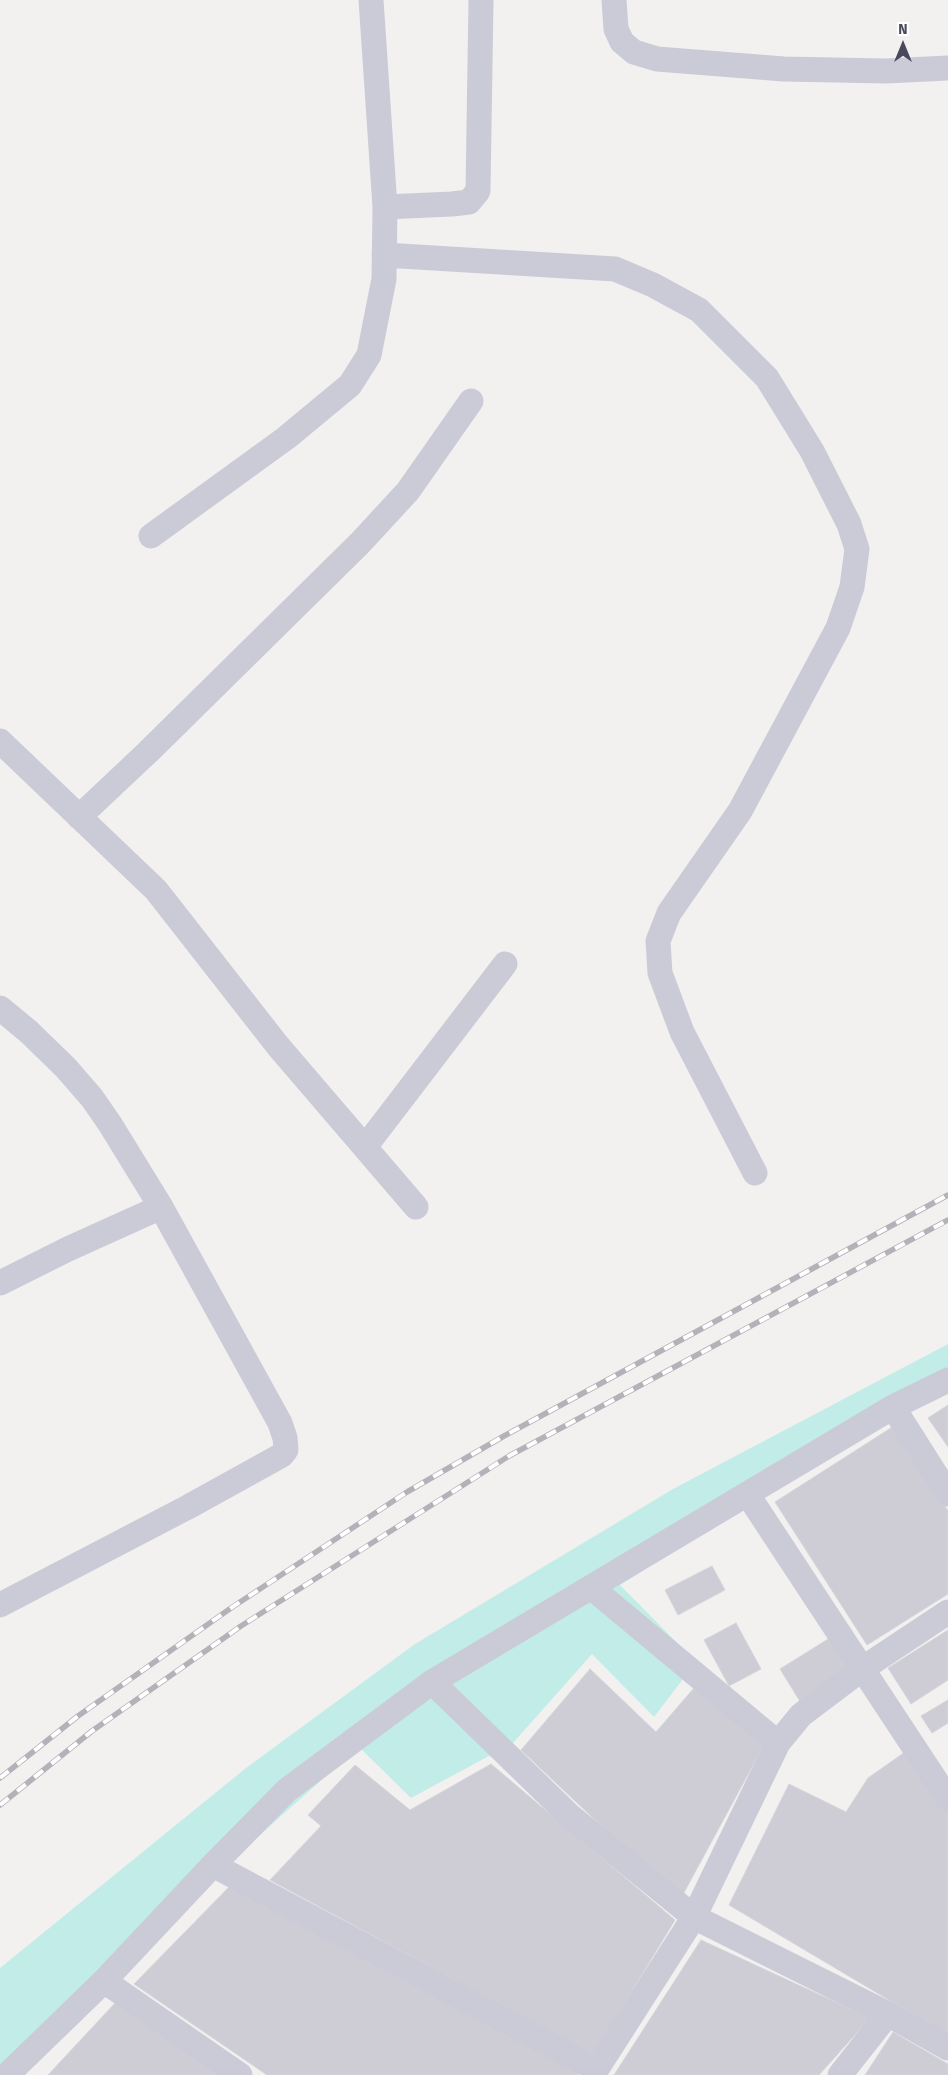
<!DOCTYPE html>
<style>
body{margin:0}
#map{position:relative;width:948px;height:2075px;overflow:hidden;background:#f2f1f0;font-family:"Fira Sans",sans-serif}
canvas{display:block}
.north{position:absolute;left:878px;top:20px;width:50px;height:50px;-webkit-text-stroke:4px #fff;paint-order:stroke;rotate:0deg;font-size:14px;font-weight:700;line-height:20px;text-align:center;color:#49495c}
.north::after{content:'';display:block;margin:auto;width:18px;height:22px;background:#49495c;clip-path:polygon(50% 0,100% 100%,50% 72%,0 100%)}
</style>
<div id="map">
<canvas width="948" height="2075"></canvas>
<div class="north">N</div>
</div>
<script>
const ctx = document.querySelector('canvas').getContext('2d');
ctx.lineJoin = 'round';
function fillPath(path, color) {
  ctx.fillStyle = color;
  ctx.fill(path, 'evenodd');
}
function toPath(rows) {
  const path = new Path2D();
  for (const r of rows) {
    path.moveTo(r[0], r[1]);
    for (let i = 2; i < r.length; i += 2) path.lineTo(r[i], r[i + 1]);
  }
  return path;
}
function trace(path, color, width, dash) {
  ctx.strokeStyle = color;
  ctx.lineWidth = width;
  ctx.lineCap = dash ? 'butt' : 'round';
  ctx.setLineDash(dash || []);
  ctx.stroke(path);
}
const green = toPath([
 [948,1344,948,1390,885,1420,620,1585,696,1662,654,1717,592,1654,513,1743,411,1798,359,1747,237,1855,0,2075,0,1968,246,1768,415,1644,673,1489]
]);
const building = toPath([
 [948,1405,948,1447,928,1418,948,1405],
 [894,1426,948,1511,948,1594,867,1645,775,1502,894,1426],
 [712,1566,725,1590,678,1615,665,1590,712,1566],
 [736,1623,761,1669,729,1686,704,1640,736,1623],
 [948,1630,948,1680,911,1704,888,1668,948,1630],
 [833,1636,855,1669,801,1703,780,1669,833,1636],
 [590,1669,656,1732,694,1688,765,1743,680,1900,521,1750,590,1669],
 [948,1700,948,1723,932,1733,921,1716,948,1700],
 [905,1752,948,1808,948,2035,729,1905,789,1784,846,1812,868,1778,905,1752],
 [491,1764,675,1920,593,2055,270,1880,321,1826,308,1815,355,1765,410,1810,491,1764],
 [231,1885,579,2073,578,2075,267,2075,134,1984,231,1885],
 [701,1940,870,2018,819,2075,614,2075,701,1940],
 [117,2001,223,2075,48,2075,117,2001],
 [893,2032,948,2064,948,2075,865,2075,893,2032]
]);
const minor = toPath([
 [614,0,616,29,622,42,634,52,657,59,784,69,886,71,948,68],
 [385,207,452,204,469,202,478,191,481,0],
 [384,255,615,269,653,285,699,310,767,378,812,451,849,524,857,549,852,587,838,628,740,811,669,913,658,941,660,973,682,1032,755,1173],
 [151,536,286,438,350,385,369,355,384,279,385,207,371,0],
 [0,741,156,890,278,1046,416,1207],
 [79,817,148,752,360,543,408,491,471,401],
 [0,1008,29,1032,66,1068,92,1098,110,1124,161,1207,280,1423,285,1438,286,1450,282,1455,188,1507,0,1605],
 [365,1147,505,964],
 [0,1283,68,1249,161,1207],
 [893,1407,948,1494],
 [748,1495,948,1799],
 [592,1588,778,1743],
 [432,1682,570,1816,694,1917,888,2014,948,2048],
 [213,1865,596,2069],
 [104,1981,240,2075],
 [7,2075,104,1981,213,1865,287,1790,432,1682,893,1407,948,1380],
 [593,2075,694,1917,778,1743,801,1715,862,1669,948,1612],
 [840,2075,888,2014]
]);
const rail = toPath([
 [0,1778,78,1716,231,1608,407,1492,504,1436,948,1195],
 [0,1805,92,1731,241,1626,509,1456,948,1220]
]);
fillPath(green, '#c2ece7');
fillPath(building, '#cecdd5');
trace(building, '#d6d4db', 1);
trace(minor, '#cbcbd8', 25);
trace(rail, '#b3b2b9', 5.5);
trace(rail, '#fff', 4, [11]);
</script>
